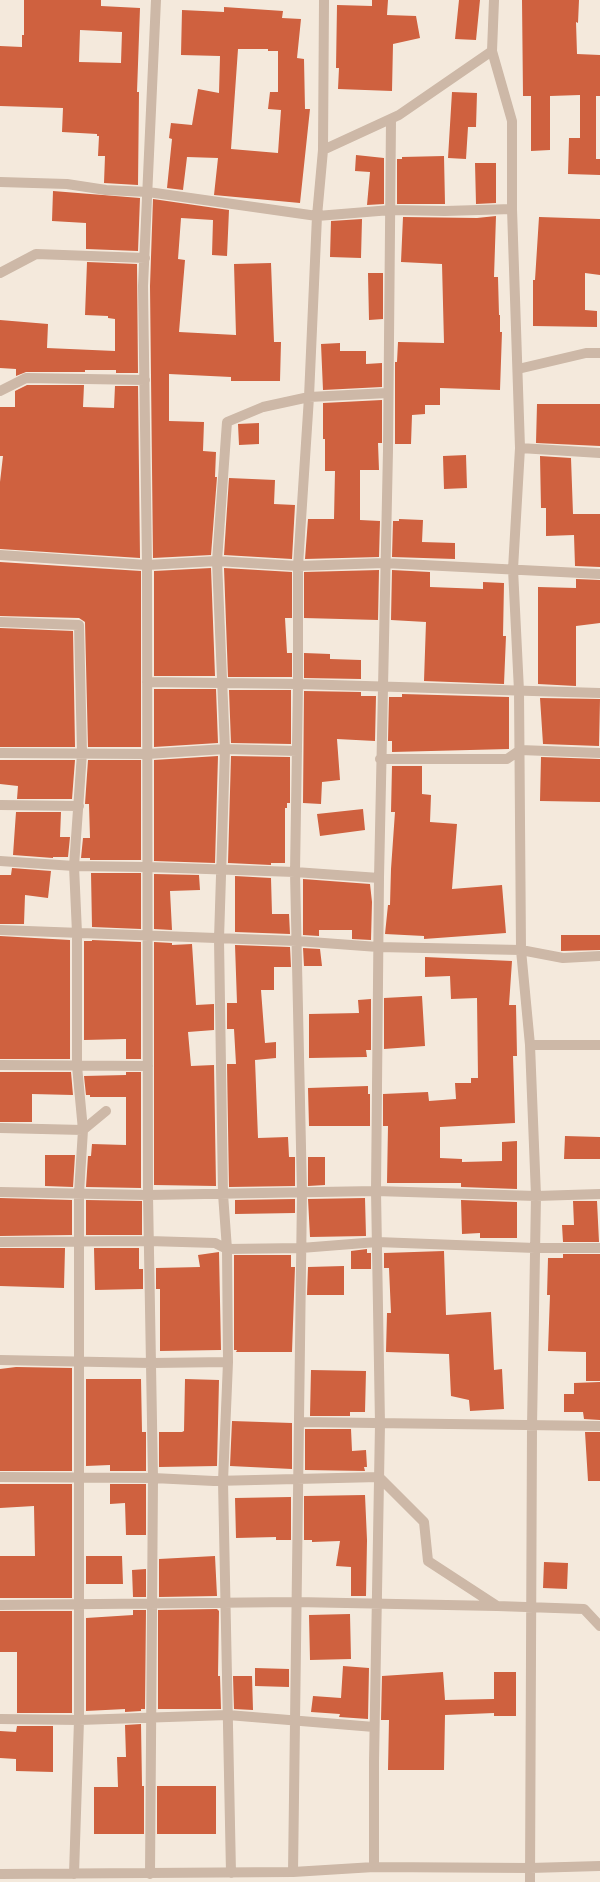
<!DOCTYPE html>
<style>
body{margin:0}
canvas{display:block;background:#f4e9dc}
</style>
<canvas width="600" height="1882"></canvas>
<script>
const ctx = document.querySelector('canvas').getContext('2d');
ctx.lineJoin = 'round';
function fillPath(path, color) {
  ctx.fillStyle = color;
  ctx.fill(path, 'evenodd');
}
function toPath(rows) {
  const path = new Path2D();
  for (const r of rows) {
    path.moveTo(r[0], r[1]);
    for (let i = 2; i < r.length; i += 2) path.lineTo(r[i], r[i + 1]);
  }
  return path;
}
function trace(path, color, width, dash) {
  ctx.strokeStyle = color;
  ctx.lineWidth = width;
  ctx.lineCap = dash ? 'butt' : 'round';
  ctx.setLineDash(dash || []);
  ctx.stroke(path);
}
const building = toPath([
 [24,0,101,0,101,6,140,8,137,92,139,92,138,185,104,183,105,156,98,156,99,136,97,136,97,134,62,132,63,108,0,106,0,46,22,47,22,35,24,35],
 [80,30,122,32,121,63,79,62],
 [372,0,388,0,387,15,416,16,420,38,393,44,392,91,338,89,339,68,336,68,337,5,372,6],
 [459,0,480,0,476,40,455,39],
 [522,0,579,0,578,23,576,22,577,54,600,55,600,96,596,96,596,159,600,159,600,175,568,174,569,138,580,138,580,95,550,96,550,150,531,151,531,96,523,96],
 [224,7,283,11,282,18,301,19,297,58,304,59,305,109,310,109,300,203,214,195,218,158,187,157,183,190,167,188,172,139,169,138,171,123,192,125,198,89,219,93,220,56,181,55,182,10,224,12],
 [238,49,268,49,268,51,278,51,278,92,270,92,268,109,281,110,278,153,231,149],
 [452,92,477,93,476,127,468,127,466,159,448,158],
 [356,155,384,158,384,204,367,205,370,172,355,171],
 [444,156,445,204,397,204,397,159,402,159,402,157],
 [475,163,496,163,496,203,476,204],
 [53,191,140,198,138,251,86,249,86,223,52,221],
 [153,199,229,210,227,256,212,255,213,220,181,218,178,259,185,260,179,332,236,335,234,264,271,263,274,342,281,342,280,381,231,381,231,377,169,374,169,421,204,422,203,451,216,452,215,477,217,477,211,555,153,558,150,286],
 [496,216,494,277,498,277,499,315,500,315,500,332,502,332,500,390,440,388,440,405,425,405,425,414,412,415,411,444,395,444,395,362,397,362,398,342,444,343,442,264,401,262,403,217,477,218],
 [539,217,600,219,600,275,585,273,585,310,597,311,597,327,533,326,533,280,535,280],
 [362,219,361,258,330,257,331,221],
 [87,262,137,264,138,373,116,373,116,370,85,370,85,372,26,372,16,376,16,369,0,368,0,320,48,324,47,348,115,351,115,319,108,318,108,316,85,315],
 [368,273,383,273,383,319,369,320],
 [340,343,340,351,366,351,366,364,382,363,382,387,323,390,321,344],
 [27,385,84,385,83,407,114,408,115,386,138,386,140,558,0,549,0,482,3,456,0,456,0,407,15,407,15,391],
 [382,400,382,443,378,443,379,470,360,470,360,520,380,521,379,557,305,559,308,519,334,519,335,471,325,471,325,439,323,439,323,403],
 [537,404,600,404,600,446,536,443],
 [259,423,259,444,239,445,238,424],
 [466,455,467,488,444,489,443,456],
 [540,456,571,458,573,514,600,514,600,567,575,566,574,535,546,536,546,508,541,508],
 [229,478,275,480,274,504,295,505,292,559,224,555],
 [399,519,423,520,422,542,455,543,455,559,392,557,393,521,399,521],
 [0,562,141,571,141,747,88,747,85,622,79,618,0,616],
 [211,568,215,676,154,676,154,571],
 [224,568,292,572,292,618,285,618,287,653,292,653,292,677,228,677],
 [379,570,378,620,304,618,304,572],
 [392,570,430,572,430,587,483,589,483,582,504,583,503,636,506,636,504,684,424,681,426,622,391,620],
 [576,579,600,580,600,623,576,626,576,686,538,684,538,587,576,588],
 [0,628,73,631,75,747,0,747],
 [304,653,330,654,330,659,361,660,361,679,304,678],
 [154,689,216,689,218,743,154,747],
 [229,690,291,690,291,744,231,743],
 [304,691,361,692,361,696,376,696,375,741,337,739,340,780,322,782,321,804,303,803],
 [402,694,509,697,509,749,392,752,392,741,388,741,389,697,402,697],
 [540,698,600,699,599,746,543,744],
 [218,756,215,863,154,861,154,760],
 [231,756,290,757,290,803,287,803,287,808,285,808,285,863,271,863,271,865,228,863],
 [541,757,600,759,600,802,540,801],
 [0,760,75,760,72,799,17,799,18,786,0,784],
 [88,760,141,760,141,860,90,860,90,858,81,858,83,838,90,838,89,804,85,804],
 [392,766,422,766,422,794,431,795,430,822,457,824,452,889,502,885,506,933,424,939,424,936,385,934,388,905,390,905,391,869,395,812,391,812],
 [363,809,365,830,320,836,317,814],
 [16,812,61,812,60,837,70,837,68,857,53,857,53,858,13,855],
 [12,868,51,871,48,898,25,895,24,924,0,924,0,875,11,875],
 [91,873,141,873,141,929,92,927],
 [154,874,199,875,200,890,170,891,172,930,154,929],
 [235,876,271,878,272,914,289,914,290,934,235,932],
 [303,879,370,884,372,902,371,940,352,939,352,930,319,930,319,936,303,935],
 [561,935,600,935,600,950,561,951],
 [0,936,70,940,70,1059,0,1059],
 [92,940,141,942,141,1059,126,1059,126,1039,84,1040,84,941,92,941],
 [154,942,172,943,172,945,192,944,196,1005,214,1004,214,1030,188,1032,191,1066,214,1065,216,1186,154,1185],
 [235,945,290,947,291,967,274,967,274,990,261,990,265,1043,276,1042,276,1058,255,1060,258,1138,288,1137,289,1157,295,1157,295,1186,229,1187,227,1064,236,1064,234,1029,227,1029,227,1003,237,1003],
 [303,948,320,949,322,966,304,966],
 [425,957,512,961,509,1005,516,1005,517,1056,513,1056,515,1123,440,1127,440,1158,462,1159,462,1162,502,1161,502,1142,517,1141,517,1189,461,1187,461,1183,387,1183,388,1126,383,1126,383,1094,428,1092,429,1101,456,1099,455,1083,471,1083,471,1078,478,1078,477,998,451,999,450,976,425,977],
 [422,996,425,1046,384,1049,384,998],
 [371,999,371,1050,366,1050,367,1057,309,1058,309,1014,359,1013,358,1000],
 [0,1072,71,1072,73,1095,32,1094,32,1122,0,1122],
 [126,1072,141,1072,141,1188,86,1187,88,1156,91,1156,92,1144,126,1145,126,1097,90,1097,90,1095,86,1095,84,1076,126,1075],
 [368,1086,368,1094,370,1094,370,1126,309,1126,308,1088],
 [565,1136,600,1137,600,1159,564,1159],
 [45,1155,75,1155,73,1187,45,1186],
 [308,1157,325,1157,325,1185,308,1186],
 [0,1198,72,1200,72,1235,0,1236],
 [365,1198,366,1236,310,1237,308,1199],
 [295,1199,295,1213,235,1214,235,1200],
 [86,1200,142,1201,142,1235,86,1235],
 [461,1200,517,1202,517,1238,480,1238,480,1233,462,1234],
 [573,1201,597,1201,599,1242,563,1242,562,1225,574,1225],
 [0,1248,65,1248,64,1288,0,1286],
 [94,1248,139,1248,139,1269,143,1269,143,1289,95,1290],
 [367,1249,367,1253,371,1253,371,1269,351,1269,351,1251],
 [444,1251,446,1315,491,1312,494,1370,502,1369,504,1409,470,1411,469,1400,451,1396,449,1354,386,1352,387,1313,391,1313,389,1268,384,1268,384,1253],
 [219,1252,221,1350,160,1351,160,1289,156,1289,156,1268,200,1267,198,1255],
 [563,1254,600,1254,600,1381,586,1381,586,1352,548,1351,550,1295,547,1295,548,1258,563,1258],
 [234,1255,291,1255,291,1267,295,1267,292,1352,236,1352,237,1350,234,1350],
 [344,1266,344,1295,307,1295,308,1267],
 [16,1367,72,1368,72,1471,0,1471,0,1369],
 [311,1370,366,1371,365,1412,350,1412,350,1416,310,1416],
 [86,1379,141,1379,142,1432,146,1432,146,1471,110,1471,110,1465,86,1466],
 [185,1379,219,1380,217,1466,159,1467,159,1432,182,1432,184,1431],
 [600,1382,600,1420,584,1419,583,1412,564,1412,564,1394,574,1394,574,1383],
 [232,1421,292,1423,292,1469,230,1466],
 [305,1429,351,1429,352,1451,366,1450,367,1467,364,1467,365,1471,305,1470],
 [585,1432,600,1432,600,1481,588,1481],
 [0,1484,72,1484,72,1598,0,1598,0,1556,35,1556,34,1506,0,1508],
 [110,1484,146,1484,146,1535,126,1535,125,1503,110,1504],
 [365,1495,367,1540,366,1596,351,1596,351,1567,336,1566,340,1541,312,1542,312,1540,304,1540,304,1496],
 [291,1497,291,1540,276,1540,276,1537,236,1538,235,1498],
 [86,1556,122,1556,123,1584,86,1584],
 [215,1556,217,1596,159,1597,159,1559],
 [544,1562,568,1563,567,1589,543,1588],
 [146,1569,146,1597,133,1597,132,1570],
 [217,1609,219,1611,218,1676,220,1676,221,1709,158,1709,158,1610],
 [133,1610,146,1610,145,1709,141,1709,141,1711,125,1712,125,1709,86,1711,86,1618,133,1615],
 [0,1611,72,1611,72,1713,17,1713,17,1652,0,1652],
 [350,1614,351,1659,310,1660,309,1615],
 [343,1666,369,1668,368,1719,339,1717,340,1714,311,1712,313,1696,341,1698],
 [255,1668,289,1669,289,1687,255,1686],
 [443,1672,445,1700,494,1699,494,1672,516,1672,516,1716,494,1716,494,1713,445,1715,444,1770,388,1770,389,1720,381,1720,382,1676],
 [233,1676,252,1676,253,1710,234,1709],
 [141,1724,142,1786,144,1786,144,1834,94,1834,94,1787,118,1787,117,1757,126,1757,125,1725],
 [17,1726,53,1726,53,1772,16,1771,16,1759,0,1758,0,1731,16,1732],
 [157,1786,216,1786,216,1834,157,1834]
]);
const minor = toPath([
 [494,0,492,51,512,121,512,209,520,448,513,569,519,691,521,950,530,1045,536,1196,532,1426,530,1882],
 [323,150,399,115,492,51],
 [0,182,67,184,106,190,148,192,317,216,391,210,445,211,512,209],
 [0,273,36,254,145,258],
 [518,369,586,353,600,353],
 [0,391,26,378,145,380],
 [520,448,600,453],
 [0,555,147,565,217,561,298,566,384,563,600,574],
 [0,622,79,625,82,753,74,866,77,933,77,1066,83,1130,79,1193,79,1720,74,1874],
 [147,682,298,684,600,693],
 [0,753,147,754,225,749,297,751],
 [380,759,507,759,520,750,600,753],
 [0,805,79,806],
 [0,861,74,866,147,867,295,872,379,878],
 [0,930,297,941,378,947,521,950,563,958,600,956],
 [530,1045,600,1045],
 [0,1065,148,1066],
 [0,1128,83,1130,106,1111],
 [0,1192,148,1195,376,1191,536,1196,600,1194],
 [0,1242,149,1241,215,1243,227,1249,301,1248,377,1242,535,1248,600,1248],
 [0,1360,151,1363,228,1362],
 [300,1422,600,1426],
 [0,1477,153,1478,214,1481,379,1477,424,1522,428,1561,497,1606,584,1609,600,1626],
 [0,1605,296,1602,497,1606],
 [0,1719,79,1720,228,1715,374,1727],
 [374,1867,374,1762,380,1424,376,1191,379,878,388,450,391,119],
 [293,1872,302,1193,295,872,298,684,298,566,309,397,317,216,323,150,324,0],
 [231,1873,223,1481,228,1362,227,1249,223,1194,219,939,225,749,217,561,227,422,263,407,309,397,388,393],
 [0,1874,293,1872,374,1867,530,1868,600,1866],
 [150,1874,153,1478,148,1195,147,565,143,286,156,0]
]);
fillPath(building, '#cf613f');
trace(minor, '#cdb8a7', 10);
</script>
